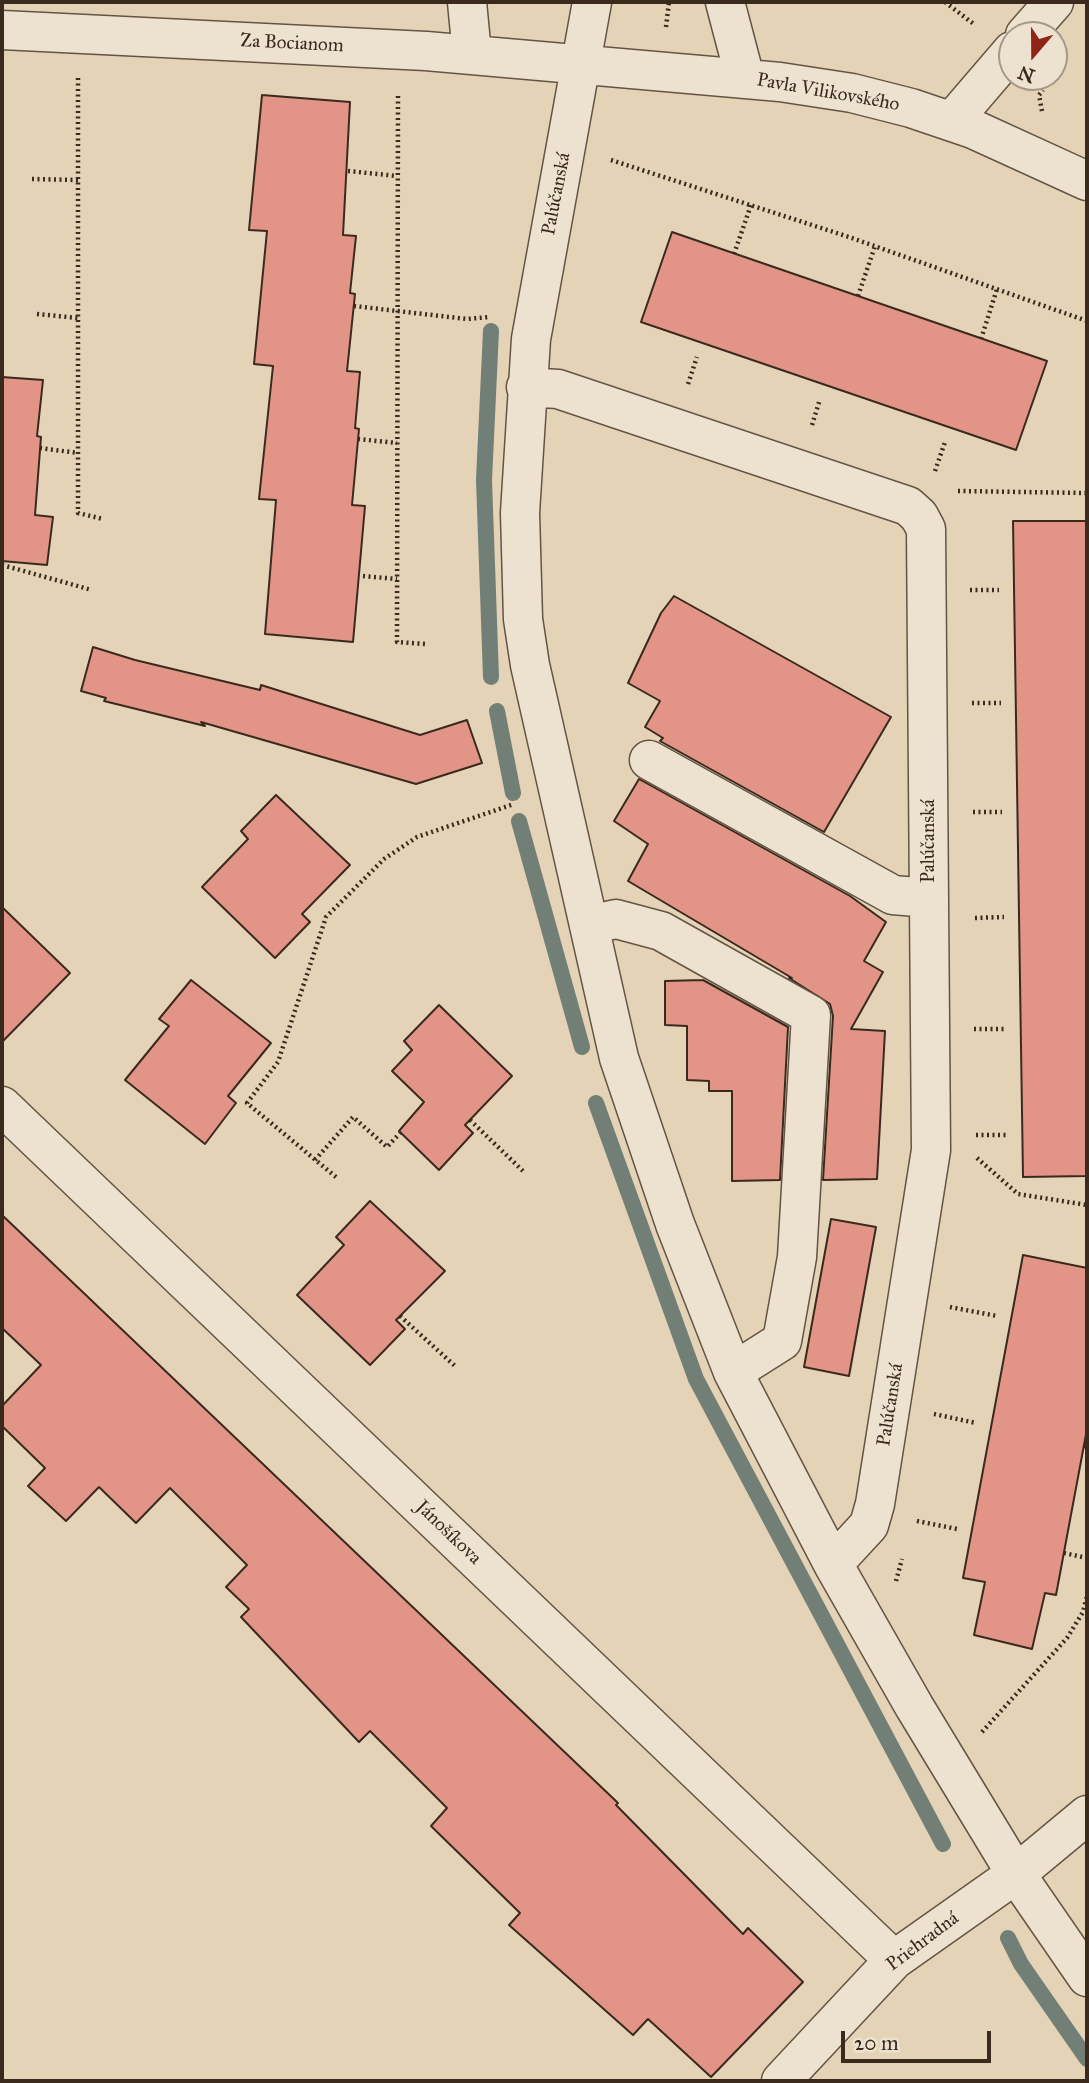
<!DOCTYPE html>
<meta charset="utf-8">
<style>
body{margin:0}
#map{position:relative;width:1089px;height:2083px;overflow:hidden;background:#e4d3b6;font-family:"IM FELL Great Primer",serif}
canvas{display:block}
.frame{position:absolute;inset:0;border:4px solid #3a2a1e;pointer-events:none}
.north{position:absolute;left:998px;top:21px;width:70px;height:70px;box-sizing:border-box;background:#ede2d0;border:2px solid #a59889;border-radius:50%;rotate:200deg;font-size:19px;font-weight:700;line-height:28px;text-align:center;color:#3a2a1e}
.north::after{content:'';display:block;margin:auto;width:24px;height:32px;background:#8f2418;clip-path:polygon(50% 0,100% 100%,50% 72%,0 100%)}
.scale{position:absolute;left:841px;top:2031px;width:150px;height:32px;box-sizing:border-box;border:4px solid #3a2a1e;border-top:0;padding-left:9px;font-size:21px;line-height:24px;white-space:nowrap;color:#3a2a1e;-webkit-text-stroke:5px #ede2d0;paint-order:stroke}
</style>
<div id="map">
<canvas width="1089" height="2083"></canvas>
<div class="frame"></div>
<div class="north">N</div>
<div class="scale">20 m</div>
</div>
<script>
const ctx = document.querySelector('canvas').getContext('2d');
ctx.lineJoin = 'round';
function toPath(rows) {
  const path = new Path2D();
  for (const r of rows) {
    path.moveTo(r[0], r[1]);
    for (let i = 2; i < r.length; i += 2) path.lineTo(r[i], r[i + 1]);
  }
  return path;
}
function trace(path, color, width, dash) {
  ctx.strokeStyle = color;
  ctx.lineWidth = width;
  ctx.lineCap = dash ? 'butt' : 'round';
  ctx.setLineDash(dash || []);
  ctx.stroke(path);
}
function fillPath(path, color) {
  ctx.fillStyle = color;
  ctx.fill(path, 'evenodd');
}
function write(font, color, halo, rows, align = 'center') {
  ctx.font = font + ' "IM FELL Great Primer",serif';
  ctx.lineWidth = 7;
  ctx.setLineDash([]);
  ctx.textBaseline = 'middle';
  ctx.strokeStyle = halo;
  ctx.fillStyle = color;
  for (const [text, x, y, turn = 0] of rows) {
    ctx.save();
    ctx.translate(x, y);
    ctx.rotate((+turn || 0) * Math.PI / 180);
    ctx.textAlign = isNaN(turn) ? turn : align;
    if (halo) ctx.strokeText(text, 0, 0);
    ctx.fillText(text, 0, 0);
    ctx.restore();
  }
}
const stream = toPath([
 [491,677,484,480,491,331],
 [497,711,513,793],
 [519,821,582,1047],
 [596,1103,696,1379,943,1844],
 [1008,1938,1021,1964,1087,2059]
]);
const building = toPath([
 [262,95,350,102,343,235,356,236,350,293,355,294,347,371,360,372,355,428,359,429,352,505,365,506,353,642,265,634,276,500,259,499,273,366,254,364,267,231,249,230,262,95],
 [672,232,1047,361,1016,450,641,322,672,232],
 [2,377,43,380,37,436,41,437,35,515,53,517,47,565,2,561,2,377],
 [1013,521,1087,521,1087,1176,1023,1177,1013,521],
 [674,596,891,717,824,832,660,741,663,738,645,727,660,701,628,683,661,613,674,596],
 [93,647,135,660,260,690,261,685,420,735,467,720,482,763,416,784,201,722,205,726,104,701,106,698,81,691,93,647],
 [639,779,850,896,886,922,864,961,883,972,851,1029,885,1031,877,1179,823,1180,833,1016,830,1004,789,978,792,978,628,881,648,844,614,821,639,779],
 [276,795,350,865,302,914,310,922,275,958,202,887,248,839,241,831,276,795],
 [2,907,70,973,2,1042,2,907],
 [191,980,271,1043,228,1096,236,1103,205,1144,125,1080,169,1026,159,1019,191,980],
 [703,980,788,1027,780,1180,732,1181,732,1091,709,1091,709,1081,687,1080,687,1026,665,1025,665,981,703,980],
 [439,1005,512,1076,465,1125,473,1133,439,1170,399,1131,424,1102,392,1071,412,1050,404,1041,439,1005],
 [370,1201,445,1271,396,1320,405,1329,370,1365,297,1295,344,1245,336,1237,370,1201],
 [2,1215,618,1803,616,1805,743,1934,748,1928,803,1982,711,2077,648,2019,633,2035,509,1925,520,1913,431,1826,447,1808,370,1731,359,1742,241,1617,249,1609,226,1587,247,1565,170,1488,136,1523,99,1487,66,1521,28,1486,45,1468,2,1426,2,1406,41,1365,2,1328,2,1215],
 [831,1219,876,1227,849,1376,804,1367,831,1219],
 [1023,1255,1087,1268,1087,1429,1056,1595,1045,1593,1032,1649,974,1635,985,1582,963,1578,1023,1255]
]);
const path = toPath([
 [945,2,975,25],
 [666,27,669,2],
 [78,78,78,513,103,519],
 [398,96,397,642,425,644],
 [1042,111,1039,95,1043,90],
 [611,160,849,237,1087,321],
 [348,171,397,176],
 [32,179,78,180],
 [734,254,751,205],
 [858,296,875,246],
 [354,306,467,319,489,317],
 [37,314,78,318],
 [981,339,997,289],
 [688,384,697,357],
 [812,425,820,399],
 [358,439,397,443],
 [40,448,78,453],
 [935,471,945,442],
 [958,491,1087,493],
 [2,565,92,590],
 [363,576,397,579],
 [970,590,999,590],
 [972,703,1001,703],
 [973,812,1002,812],
 [975,918,1004,917],
 [974,1029,1006,1029],
 [470,1120,524,1172],
 [976,1135,1007,1135],
 [977,1158,1018,1194,1087,1205],
 [315,1160,353,1117,387,1147,400,1133],
 [336,1177,247,1103,278,1062,326,917,384,859,417,837,514,804],
 [950,1307,997,1316],
 [400,1316,455,1366],
 [934,1414,976,1423],
 [1084,1446,1087,1446],
 [917,1521,957,1529],
 [1064,1553,1087,1558],
 [896,1581,902,1559],
 [982,1732,1067,1638,1083,1612,1087,1596]
]);
const minor = toPath([
 [467,2,472,54],
 [592,2,531,339,520,513,523,619,530,665,619,1058,675,1224,733,1372,833,1564,914,1706,1016,1874,1087,1977],
 [725,2,745,78],
 [2,30,426,51,780,82,852,93,911,108,973,129,1087,181],
 [1025,35,1054,2],
 [952,121,1012,51],
 [526,387,558,389,908,506,919,516,926,529,931,1150,875,1504,869,1525,833,1564],
 [649,760,893,895,929,898],
 [589,925,616,919,661,931,811,1015,797,1257,782,1341,733,1372],
 [2,1106,894,1960],
 [781,2081,894,1960,1016,1874,1087,1815]
]);
const streetNames = [
 ["Za Bocianom",292,44,3],
 ["Pavla Vilikovského",828,93,10],
 ["Palúčanská",557,194,-79],
 ["Palúčanská",929,841,-90],
 ["Palúčanská",891,1405,-81],
 ["Jánošíkova",448,1533,44],
 ["Priehradná",923,1942,-37]
];
trace(stream, '#717f76', 16);
fillPath(building, '#e29586');
trace(building, '#3a2a1e', 2);
trace(minor, '#645444', 41);
trace(path, '#3a2a1e', 4.5, [2, 3.5]);
trace(minor, '#ede2d0', 38);
write('19px', '#3a2a1e', '#ede2d0', streetNames);
</script>
